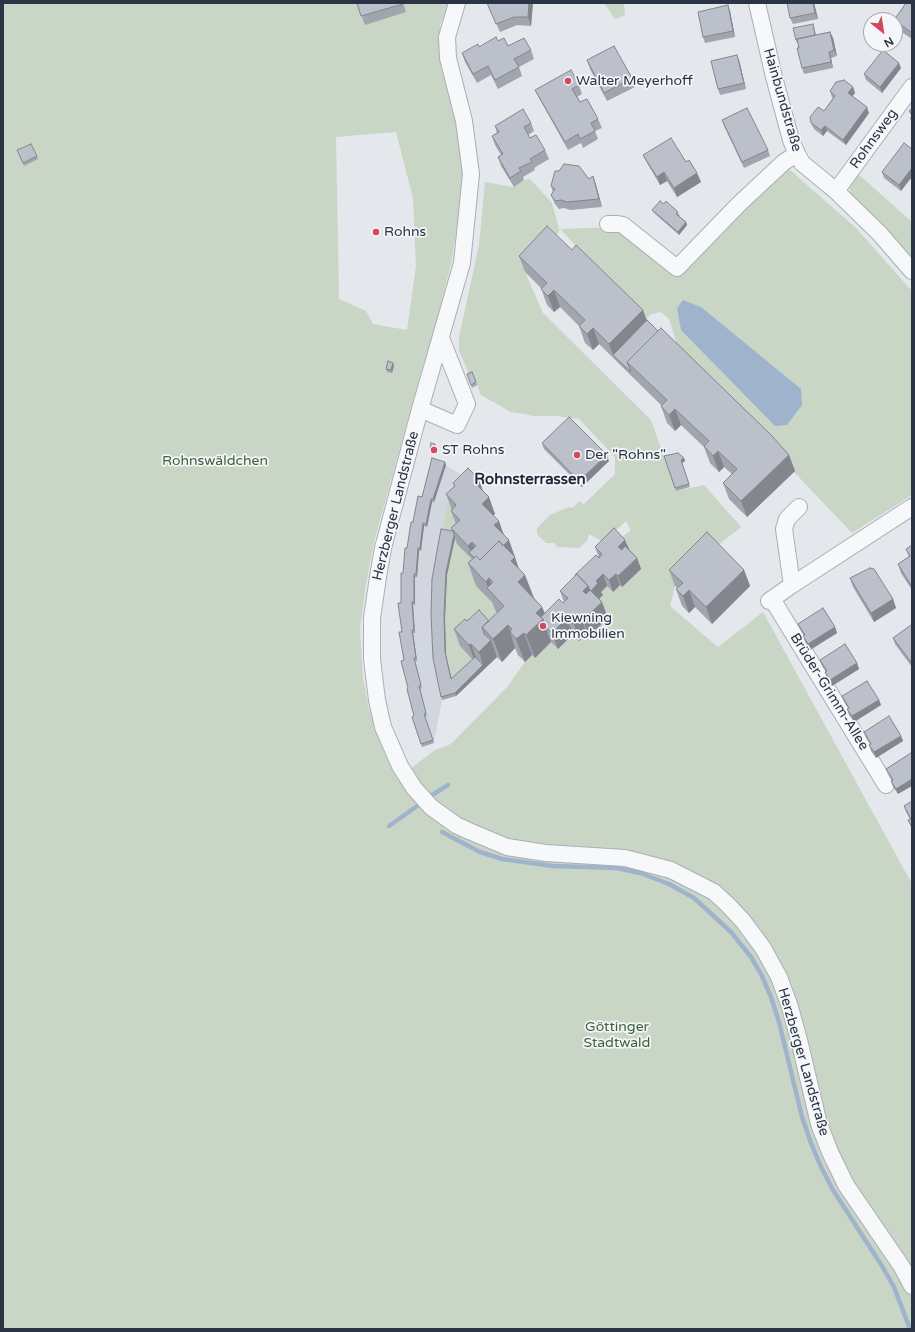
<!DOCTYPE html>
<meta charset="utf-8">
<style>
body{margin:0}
#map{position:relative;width:915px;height:1332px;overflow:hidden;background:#e4e7ec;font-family:"Varela Round",sans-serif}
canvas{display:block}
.frame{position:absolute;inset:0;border:4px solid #2b3445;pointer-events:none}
.north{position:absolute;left:863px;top:12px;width:40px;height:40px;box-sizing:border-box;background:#f4f6f9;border:1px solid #a4a8b1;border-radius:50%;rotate:150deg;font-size:11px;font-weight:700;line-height:16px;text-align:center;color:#2b3445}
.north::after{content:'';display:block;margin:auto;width:14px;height:18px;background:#d1495b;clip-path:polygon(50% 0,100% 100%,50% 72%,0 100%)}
</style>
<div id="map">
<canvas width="915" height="1332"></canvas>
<div class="frame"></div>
<div class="north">N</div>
</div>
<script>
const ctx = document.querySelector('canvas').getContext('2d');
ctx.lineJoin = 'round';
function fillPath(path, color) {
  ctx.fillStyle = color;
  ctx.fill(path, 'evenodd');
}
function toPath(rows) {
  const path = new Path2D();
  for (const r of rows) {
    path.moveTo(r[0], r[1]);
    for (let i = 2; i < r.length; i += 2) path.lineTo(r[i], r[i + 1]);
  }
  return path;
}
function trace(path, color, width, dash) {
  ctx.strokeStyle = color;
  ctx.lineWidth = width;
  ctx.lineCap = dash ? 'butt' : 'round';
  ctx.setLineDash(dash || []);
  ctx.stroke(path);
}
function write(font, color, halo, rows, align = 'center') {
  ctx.font = font + ' "Varela Round",sans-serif';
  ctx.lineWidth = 3.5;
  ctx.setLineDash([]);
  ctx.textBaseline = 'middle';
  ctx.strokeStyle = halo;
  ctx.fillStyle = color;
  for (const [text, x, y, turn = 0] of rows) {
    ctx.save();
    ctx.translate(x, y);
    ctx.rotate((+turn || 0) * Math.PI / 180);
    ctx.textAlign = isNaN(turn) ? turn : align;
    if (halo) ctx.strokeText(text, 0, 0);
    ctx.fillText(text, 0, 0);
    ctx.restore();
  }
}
const built = toPath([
 [446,465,466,478,456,535,447,575,445,619,477,660,484,668,456,696,442,700,434,743,415,719,409,691,402,635,404,576,414,525,423,500]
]);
const green = toPath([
 [3,3,449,3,440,25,440,47,457,120,465,170,452,260,434,332,421,372,374,542,366,584,360,629,363,678,369,709,379,740,397,779,435,750,451,744,507,687,525,662,532,655,535,658,551,642,558,649,573,634,587,633,589,636,607,618,589,608,602,595,600,592,607,586,613,592,620,585,618,540,631,530,626,521,603,542,589,534,587,541,579,548,557,547,554,543,546,543,537,534,537,528,550,515,569,507,572,508,580,501,583,505,615,474,615,457,579,419,556,416,533,416,524,414,511,412,481,395,477,385,470,376,459,351,459,337,479,245,485,182,513,187,524,180,530,179,552,203,559,229,618,227,680,273,784,169,790,170,856,228,912,291,912,495,852,533,676,348,676,341,669,319,661,312,651,314,646,319,560,229,553,243,525,272,543,313,651,420,676,491,704,485,741,527,713,549,675,586,670,606,718,647,763,612,912,884,912,1329,3,1329],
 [396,132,413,198,416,266,407,330,373,324,366,311,339,299,336,137],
 [604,3,624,3,625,15,615,19],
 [857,173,912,222,912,262,850,194,850,183],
 [450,498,474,562,494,604,513,629,452,682,446,655,445,619,447,575,456,535,442,532,447,506]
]);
const water = toPath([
 [683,300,701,307,801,389,802,405,787,425,775,426,681,330,677,308]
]);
const stream = toPath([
 [432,795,448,785],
 [389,826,420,804],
 [442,832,480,852,502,859,553,866,616,868,640,873,669,884,694,898,731,932,751,957,761,974,771,997,779,1022,802,1117,811,1143,821,1167,833,1190,882,1266,894,1287,910,1329]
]);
const minor = toPath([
 [457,3,447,37,448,58,464,121,471,174,462,263,420,409,383,548,378,577,372,618,372,659,377,700,383,727,400,766,414,788,431,807,456,825,469,831,507,847,546,853,625,858,671,870,714,892,728,905,743,921,763,948,779,977,790,1007,800,1044,819,1124,830,1152,846,1185,902,1267,912,1286],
 [757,3,774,77,791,140,797,154,802,163,836,191,880,234,912,271],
 [836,191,912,87],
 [608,224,618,224,623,225,677,268,739,204,784,162,797,154],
 [420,409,457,425,467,404,441,338],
 [792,585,784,529,787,519,799,507],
 [772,599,886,785],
 [769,601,792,585,912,507]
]);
const wall = toPath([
 [357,3,403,3,406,12,365,25],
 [487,3,533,3,531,26,517,25,500,32],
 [814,3,818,19,793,24,790,18],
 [912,3,912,39,897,29,895,22,895,20],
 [730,11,735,37,705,43,703,37],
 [814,27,816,35,830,32,833,38,837,56,831,58,833,68,804,74,802,68,798,43,797,43,796,40],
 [498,41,508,46,531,50,534,59,519,67,522,76,498,89,491,75,477,83,465,62,462,53,479,47],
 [587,60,632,78,635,87,607,101,590,69],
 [739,60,746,89,720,95,718,89],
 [901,68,882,93,866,80,864,74],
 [579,85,582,94,577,97,580,102,598,119,602,128,595,131,598,139,583,148,581,143,568,150,539,98,535,90],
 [853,87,855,93,852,96,869,113,846,145,827,131,823,136,814,129,811,123,824,111,833,98,832,97,830,91],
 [912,108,912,124,910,118,912,115,910,114,909,111],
 [722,120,768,150,770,156,744,168,724,126],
 [531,123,534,131,528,135,530,138,545,150,549,159,534,168,535,170,523,177,524,180,514,187,501,166,498,157,501,155,495,145,492,136,497,133,495,126],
 [912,149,901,191,884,178,882,172],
 [17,150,37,156,38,159,24,166],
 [643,155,686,162,697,173,701,182,677,197,667,181,660,185,647,163],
 [593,176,596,185,602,207,570,210,564,208,559,209,555,204,551,195,553,192,551,186,589,179],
 [664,204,680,215,679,216,686,222,687,225,679,235,654,213,652,210],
 [572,250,789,455,795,471,747,517,729,499,723,483,732,474,724,467,719,472,710,463,704,447,681,425,675,431,667,423,661,406,662,406,599,344,593,350,585,343,579,326,560,307,554,312,547,305,541,288,525,272,519,256],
 [394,365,392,373,387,372,386,369],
 [472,372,477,385,472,388,467,374],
 [542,443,609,461,582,487,544,449],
 [436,447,435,453,431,452,430,449],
 [664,456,684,458,685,461,682,463,690,487,676,491],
 [445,462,446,465,434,502,432,502,427,527,424,526,421,551,419,551,417,577,415,577,415,605,413,605,415,633,413,633,417,661,415,661,422,688,420,689,427,716,425,717,434,743,422,747,412,717,414,716,408,688,404,660,402,632,401,603,403,573,407,548,413,522],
 [479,480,483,491,495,514,493,516,515,557,514,557,518,568,534,598,542,607,545,613,564,602,560,591,599,558,595,547,629,549,637,558,641,569,622,587,620,585,613,592,607,586,601,592,603,595,599,599,608,618,589,636,587,634,579,641,573,634,558,649,551,642,535,658,532,655,525,662,518,655,515,648,502,662,497,657,456,696,442,700,433,658,453,531,451,528,456,524,451,511,452,510,446,494,454,487,453,483],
 [455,538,457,544,472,559,468,563,476,586,492,602,495,610,497,613,489,621,467,621,454,629,460,646,473,660,452,679,446,655,445,619,447,575],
 [912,545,912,590,901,573,898,564,909,557,906,549],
 [669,570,744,570,750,586,712,624,695,607,689,613,682,606,676,589,677,588,675,586],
 [850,578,893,599,896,608,874,622,853,587],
 [798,624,835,627,837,633,810,650,805,642,803,636,804,636,800,629],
 [912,625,912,667,895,644,893,638],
 [820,660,857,663,859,669,832,686,827,678,825,672,826,672,822,666],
 [842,696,879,700,881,705,854,722,849,715,847,709,848,708,844,702],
 [864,732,901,736,903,741,876,758,871,751,869,745,870,744,866,738],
 [911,753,898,794,893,787,891,781,892,781,888,774,886,769],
 [912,801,912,829,908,820,910,819,906,812,904,806]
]);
const shadedWall = toPath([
 [529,3,533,3,531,26,528,17],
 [813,3,814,3,818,19,815,13],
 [728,5,730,11,735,37,733,31],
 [830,32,833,38,837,56,834,50],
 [829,52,831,58,833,68,831,62],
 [737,55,739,60,746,89,744,83],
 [899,63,901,68,882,93,880,87],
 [853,87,855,93,850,99,848,93],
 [867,107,869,113,846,145,843,140],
 [825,126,827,131,823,136,821,130],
 [912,168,912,177,901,191,899,185],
 [664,172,667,181,660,185,657,177],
 [697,173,701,182,677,197,674,188],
 [593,176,596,185,602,207,599,199],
 [686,222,687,225,679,235,678,232],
 [554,290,560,307,554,312,548,296],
 [643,310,649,326,613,355,609,344],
 [593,328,599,344,593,350,587,334],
 [393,363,394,365,392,373,391,370],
 [675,409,681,425,675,431,669,415],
 [435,444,436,447,435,453,434,450],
 [718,451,724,467,719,472,713,456],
 [607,455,609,461,582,487,579,481],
 [789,455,795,471,747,517,741,501],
 [684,458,685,461,682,463,690,487,681,460],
 [445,462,446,465,434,502,433,499],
 [479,480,485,497,476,484],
 [489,497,495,514,488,521,482,504],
 [431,499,432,502,427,527,426,524],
 [499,521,505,538,494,525],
 [423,523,424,526,421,551,420,548],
 [454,535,455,538,447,575,445,619,446,655,452,682,445,652,444,616,446,572],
 [509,540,515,557,491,580,489,578,496,598,489,590,486,582,482,566],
 [625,540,630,551,623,558,618,547],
 [472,542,478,559,472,555,468,546],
 [418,548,419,551,417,577,416,574],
 [515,557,522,578,525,575,534,598,526,605,511,561],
 [637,558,641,569,622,587,618,576],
 [744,570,750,586,712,624,706,607],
 [414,574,415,577,415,605,414,602],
 [603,574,607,586,601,592,603,595,589,608,583,591,588,586,596,581],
 [616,574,620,585,613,592,609,580],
 [689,590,695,607,689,613,683,596],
 [893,599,896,608,874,622,871,613],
 [412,602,413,605,415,633,414,630],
 [602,602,608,618,589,636,583,620],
 [542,607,551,630,545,626,551,642,535,658,526,635,536,613],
 [581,617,587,634,579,641,574,624],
 [567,618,573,634,558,649,552,633],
 [508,625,511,634,510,632,515,648,502,662,493,639],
 [835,627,837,633,810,650,808,644],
 [412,630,413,633,417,661,416,658],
 [524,633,532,655,525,662,516,639],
 [491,640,497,657,456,696,455,693,483,665,479,652],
 [471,644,477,660,475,662,469,645],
 [912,660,912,667,910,661],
 [857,663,859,669,832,686,830,680],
 [879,700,881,705,854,722,852,716],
 [901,736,903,741,876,758,874,752],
 [912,779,912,786,898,794,896,789]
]);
const building = toPath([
 [357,3,403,3,403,4,361,16,357,3],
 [487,3,529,3,528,17,514,17,496,24,487,3],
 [787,3,813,3,815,13,790,18,787,3],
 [906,3,912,3,912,31,911,32,894,20,906,3],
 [728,5,733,31,703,37,698,12,728,5],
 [813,24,815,35,797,39,797,40,796,40,793,28,813,24],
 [830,32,834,50,829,52,831,62,802,68,797,48,799,48,797,39,830,32],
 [496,37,498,41,504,38,508,46,524,38,531,50,514,59,519,67,495,80,488,66,473,74,462,53,478,44,479,47,496,37],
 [614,46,632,78,604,93,587,60,614,46],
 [883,50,899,63,880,87,864,74,883,50],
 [737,55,744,83,718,89,711,61,737,55],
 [571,70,579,85,572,89,580,102,587,99,598,119,591,123,595,131,580,139,578,134,565,142,535,90,571,70],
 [844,80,853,87,848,93,867,107,843,140,825,126,821,130,811,123,810,117,818,107,824,111,835,96,830,91,836,82,844,80],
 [747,108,768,150,742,162,722,120,747,108],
 [912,108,912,113,909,111,912,108],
 [523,109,531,123,524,127,530,138,536,135,545,150,530,159,532,162,519,168,521,171,510,178,498,157,503,154,492,136,499,132,495,126,523,109],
 [671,138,686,162,689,160,697,173,674,188,664,172,657,177,643,155,671,138],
 [904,143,912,149,912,168,899,185,882,172,904,143],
 [31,144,37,156,23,163,17,150,31,144],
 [564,164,579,166,589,179,593,176,599,199,567,202,561,200,555,201,551,195,555,189,551,186,555,171,559,171,564,164],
 [660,201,664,204,666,201,678,212,676,214,686,222,678,232,652,210,660,201],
 [547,226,572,250,576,245,643,310,609,344,593,328,587,334,579,326,585,320,554,290,548,296,541,289,547,283,519,256,547,226],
 [647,320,658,331,627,362,631,372,613,355,647,320],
 [661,328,771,435,789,455,741,501,723,483,737,469,718,451,713,456,704,446,709,441,675,409,669,415,661,406,667,400,627,362,661,328],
 [388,361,393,363,391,370,386,369,388,361],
 [472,372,476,382,471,385,467,374,472,372],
 [569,417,607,455,579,481,542,443,569,417],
 [431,443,435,444,434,450,430,449,431,443],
 [678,453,684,458,681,460,689,484,675,488,664,456,678,453],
 [432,458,445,462,433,499,431,499,426,524,423,523,420,548,418,548,416,574,414,574,414,602,412,602,414,630,412,630,416,658,414,658,421,685,419,686,426,713,424,714,433,740,421,744,412,717,414,716,407,689,408,688,401,661,404,660,399,632,402,632,398,603,401,603,401,573,403,573,405,548,407,548,411,522,413,522,418,496,422,497,432,458],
 [468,468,479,480,476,484,489,497,482,504,499,521,494,525,509,540,503,546,499,541,480,560,476,556,474,558,469,552,476,546,472,542,468,546,451,528,460,520,451,511,456,505,446,494,455,486,453,483,468,468],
 [614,528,625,540,618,547,622,550,625,546,637,558,618,576,616,574,609,580,603,574,596,581,598,583,591,591,590,590,588,586,577,574,575,576,575,575,596,555,599,558,602,554,595,547,614,528],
 [441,529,453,531,454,535,446,572,444,616,445,652,451,679,475,657,483,665,455,693,441,697,433,658,431,615,432,579,441,529],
 [707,532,744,570,706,607,689,590,683,596,676,589,683,583,669,570,707,532],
 [499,541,515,557,511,561,525,575,518,582,542,607,536,613,543,619,526,635,524,633,516,639,510,632,512,629,508,625,493,639,482,627,504,606,487,588,493,582,489,578,486,582,468,563,476,556,480,560,499,541],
 [912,545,912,587,898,564,910,556,906,549,912,545],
 [870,568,874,569,893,599,871,613,850,578,870,568],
 [577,574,588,586,583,591,586,594,590,590,602,602,583,620,581,617,574,624,567,618,552,633,545,626,543,619,541,617,559,599,563,603,568,598,560,591,577,574],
 [823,608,835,627,808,644,803,636,805,635,798,624,823,608],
 [479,610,489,621,482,627,484,634,491,640,479,652,471,644,469,645,454,629,465,619,467,621,479,610],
 [911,625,912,625,912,660,910,661,893,638,911,625],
 [845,644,857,663,830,680,825,672,827,671,820,660,845,644],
 [867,681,879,700,852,716,847,709,849,708,842,696,867,681],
 [889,716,901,736,874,752,869,745,871,744,864,732,889,716],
 [911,753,912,754,912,779,896,789,891,781,893,780,886,769,911,753],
 [912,801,912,827,908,820,911,819,904,806,912,801]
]);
const markers = [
 [568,81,4,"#d1495b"],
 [376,232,4,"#d1495b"],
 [434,450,4,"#d1495b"],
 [577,455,4,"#d1495b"],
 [543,626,4,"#d1495b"]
];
const poiNames = [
 ["Walter Meyerhoff",576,81],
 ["Rohns",384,232],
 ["ST Rohns",442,450],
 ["Der \"Rohns\"",585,455],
 ["Kiewning",551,618],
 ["Immobilien",551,634]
];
const streetNames = [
 ["Hainbundstraße",782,100,74],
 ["Rohnsweg",874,139,-54],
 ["Herzberger Landstraße",396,506,-76],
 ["Brüder-Grimm-Allee",829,692,58],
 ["Herzberger Landstraße",803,1062,74]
];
const parkNames = [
 ["Rohnswäldchen",215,461],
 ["Göttinger",617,1027],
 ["Stadtwald",617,1043]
];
const neighbourhoodNames = [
 ["Rohnsterrassen",530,480]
];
fillPath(built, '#d2d6de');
fillPath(green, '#c9d6c5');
fillPath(water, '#9fb4cc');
trace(stream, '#9fb4cc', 4.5);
trace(minor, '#a9aeb7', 18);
trace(minor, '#f7f8fa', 16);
fillPath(wall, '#a1a5ae');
fillPath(shadedWall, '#83868d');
fillPath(building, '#bbc0ca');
trace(building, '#83868d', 1);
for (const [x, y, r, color] of markers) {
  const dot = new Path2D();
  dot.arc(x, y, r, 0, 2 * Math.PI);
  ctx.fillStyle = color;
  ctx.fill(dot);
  trace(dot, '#f4f6f9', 1.5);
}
write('14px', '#2b3445', '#f4f6f9', poiNames, 'left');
write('14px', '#2b3445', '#f4f6f9', streetNames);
write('14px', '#3f6138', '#f4f6f9', parkNames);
write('bold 15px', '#1d2536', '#f4f6f9', neighbourhoodNames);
</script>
